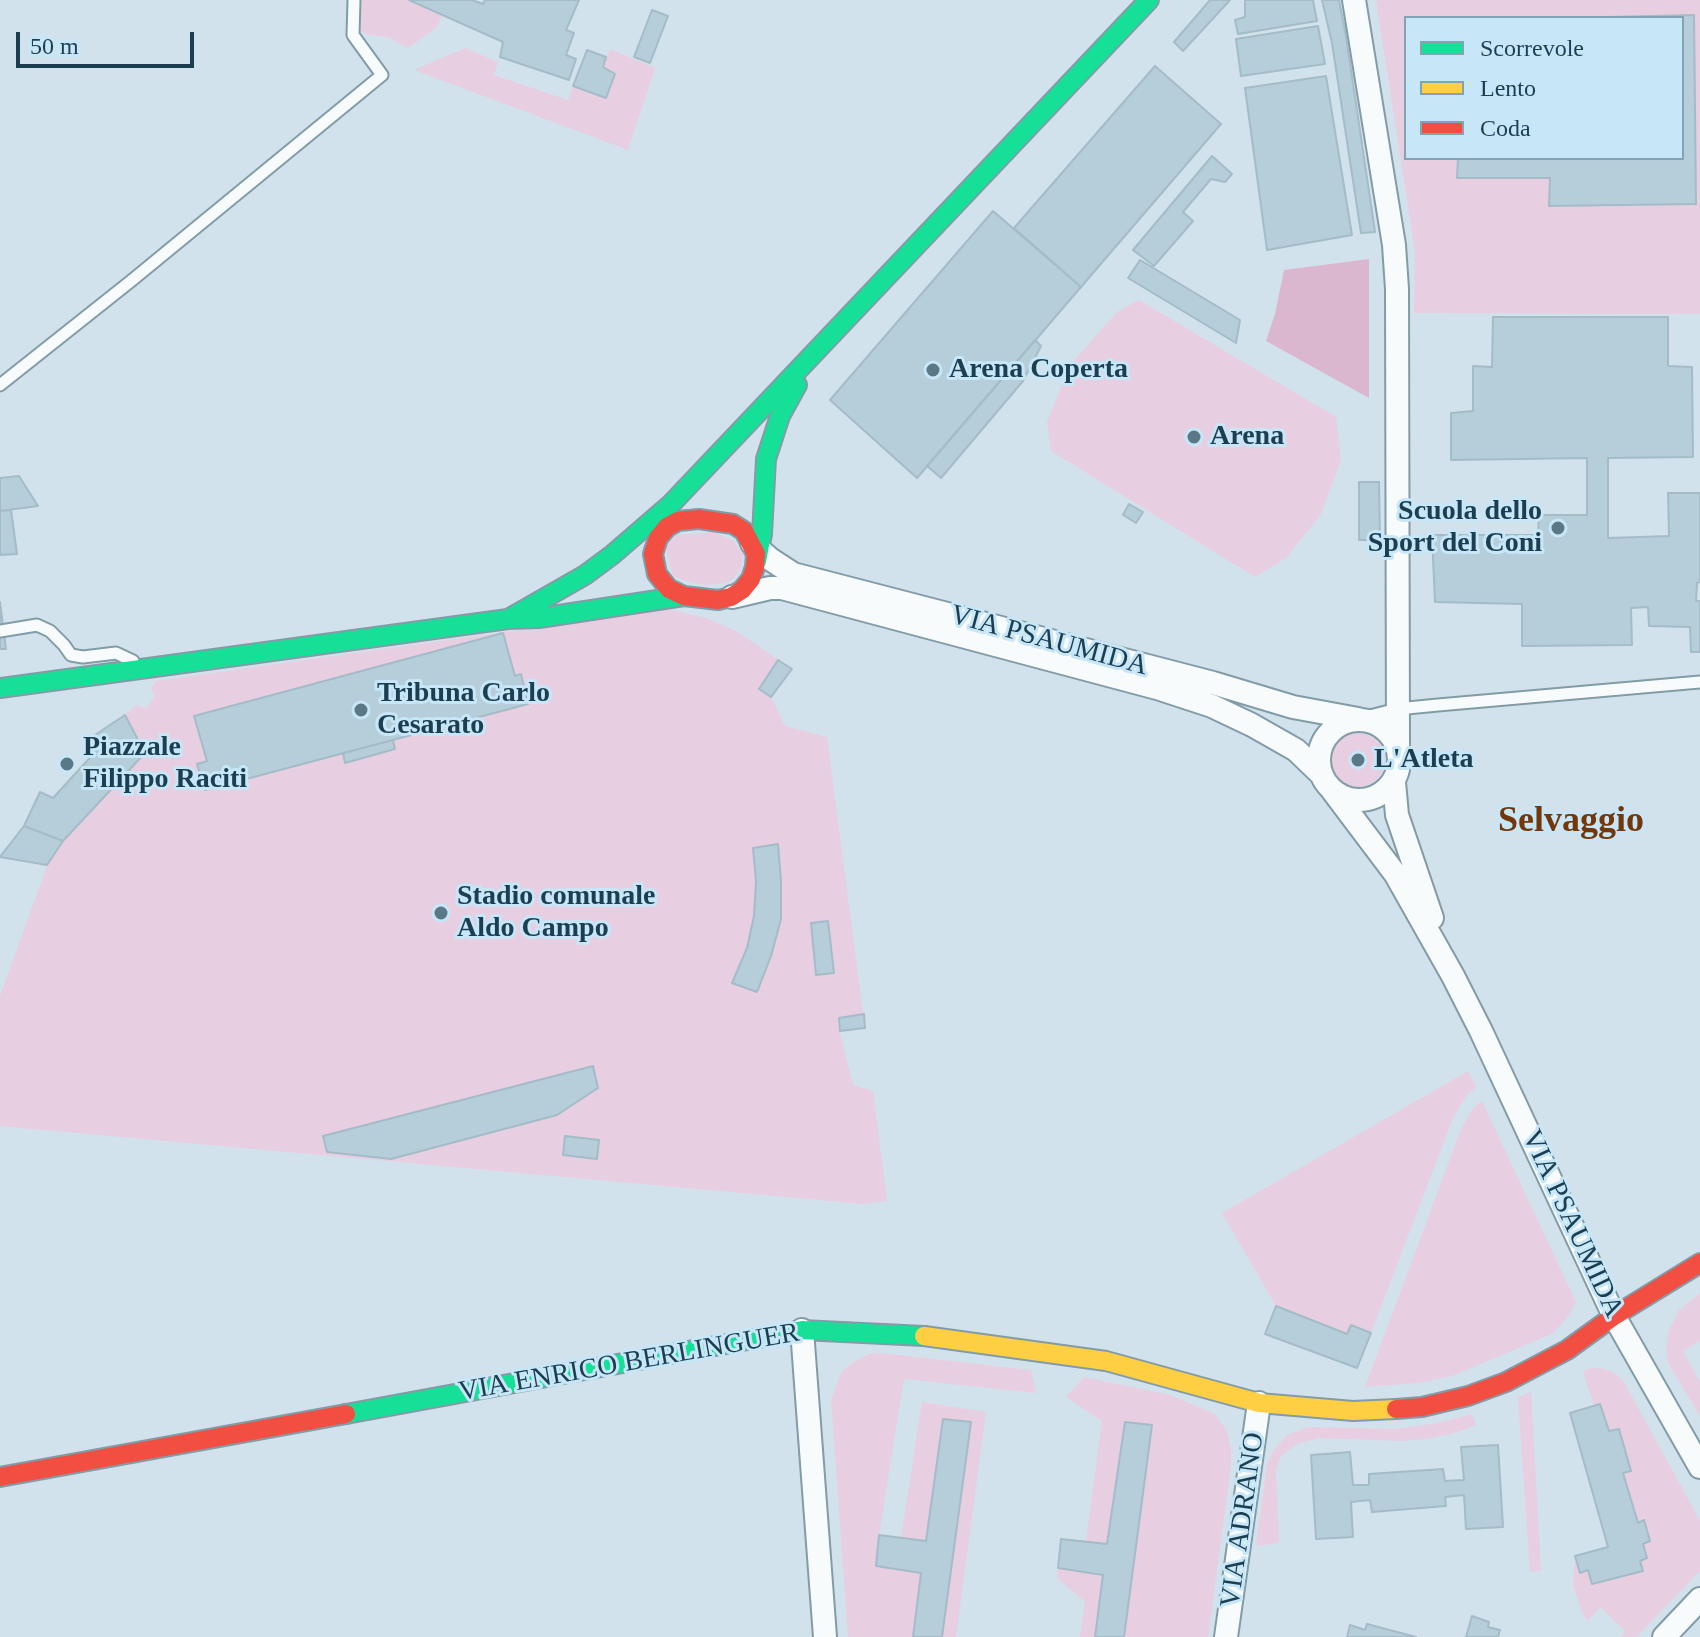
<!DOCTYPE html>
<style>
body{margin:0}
#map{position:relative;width:1700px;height:1637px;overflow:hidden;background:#d2e2ec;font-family:"Times New Roman",serif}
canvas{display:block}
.legend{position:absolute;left:1404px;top:16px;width:280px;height:144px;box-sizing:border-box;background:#c7e6f7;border:2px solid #82a3b4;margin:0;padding:10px 14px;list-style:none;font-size:24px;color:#1b3f50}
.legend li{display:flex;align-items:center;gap:16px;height:40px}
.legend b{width:40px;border:2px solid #82a3b4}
.scale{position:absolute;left:16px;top:32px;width:178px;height:36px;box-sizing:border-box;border:4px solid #1b3f50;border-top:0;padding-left:10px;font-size:24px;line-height:28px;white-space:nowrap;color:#1b3f50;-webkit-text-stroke:6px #c7e6f7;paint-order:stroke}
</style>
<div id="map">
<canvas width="1700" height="1637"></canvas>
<ul class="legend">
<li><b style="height:10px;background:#16e098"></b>Scorrevole</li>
<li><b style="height:10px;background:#ffcf43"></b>Lento</li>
<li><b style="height:10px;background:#f24e42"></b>Coda</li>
</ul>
<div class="scale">50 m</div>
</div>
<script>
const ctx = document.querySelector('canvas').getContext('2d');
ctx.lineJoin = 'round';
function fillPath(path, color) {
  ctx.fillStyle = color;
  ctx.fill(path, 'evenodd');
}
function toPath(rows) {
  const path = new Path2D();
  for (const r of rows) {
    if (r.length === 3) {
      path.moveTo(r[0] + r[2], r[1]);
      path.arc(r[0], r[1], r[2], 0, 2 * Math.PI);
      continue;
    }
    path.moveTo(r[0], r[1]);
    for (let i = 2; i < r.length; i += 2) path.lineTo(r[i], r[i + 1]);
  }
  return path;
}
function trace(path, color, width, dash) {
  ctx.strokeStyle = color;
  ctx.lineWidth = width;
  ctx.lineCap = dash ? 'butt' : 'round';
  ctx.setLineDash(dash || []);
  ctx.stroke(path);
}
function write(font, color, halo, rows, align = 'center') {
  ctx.font = font + ' "Times New Roman",serif';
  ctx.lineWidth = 6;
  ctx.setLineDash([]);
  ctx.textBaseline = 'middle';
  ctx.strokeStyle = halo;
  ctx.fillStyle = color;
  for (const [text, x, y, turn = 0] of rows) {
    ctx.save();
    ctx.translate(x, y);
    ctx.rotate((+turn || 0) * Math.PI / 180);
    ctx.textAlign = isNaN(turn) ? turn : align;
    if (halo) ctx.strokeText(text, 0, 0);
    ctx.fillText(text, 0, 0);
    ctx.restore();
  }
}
const green = toPath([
 [362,0,409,0,442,15,437,27,408,48,390,38,365,34,360,30],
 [1376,0,1700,0,1700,314,1414,313,1415,251],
 [1406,18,1682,18,1682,158,1406,158],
 [465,48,498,62,494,75,568,100,573,86,606,98,615,74,603,67,610,49,655,68,628,150,414,70],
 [1139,300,1336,417,1341,460,1321,514,1286,558,1255,577,1051,451,1047,422,1070,365,1117,312],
 [714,532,734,541,743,554,741,568,732,580,725,583,705,585,689,582,673,576,665,547,675,535],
 [668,609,706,618,736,631,792,669,771,697,785,726,827,737,865,1028,840,1032,853,1085,873,1091,887,1201,863,1204,0,1126,0,996,47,866,0,857,24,826,64,841,144,753,125,715,136,705,147,708,155,696,151,688,156,681],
 [1358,760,27],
 [1468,1071,1476,1087,1466,1096,1453,1118,1371,1333,1352,1326,1347,1334,1276,1306,1222,1213],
 [1482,1101,1576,1302,1568,1317,1552,1334,1452,1376,1418,1383,1365,1387,1461,1129,1473,1108],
 [1700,1293,1700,1341,1683,1351,1700,1382,1700,1416,1668,1363,1666,1346,1669,1330,1679,1310],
 [881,1353,1031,1370,1036,1393,904,1379,879,1535,876,1565,921,1573,913,1637,848,1637,831,1399,842,1371,855,1361,869,1354],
 [1592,1368,1605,1369,1617,1375,1624,1382,1700,1521,1700,1571,1636,1637,1621,1637,1625,1631,1600,1607,1588,1621,1582,1613,1573,1585,1575,1556,1580,1573,1588,1570,1593,1584,1642,1571,1640,1561,1647,1558,1643,1544,1650,1540,1644,1521,1638,1523,1623,1473,1631,1471,1619,1430,1609,1431,1600,1404,1594,1406,1583,1371],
 [1084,1377,1170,1395,1215,1414,1227,1431,1231,1449,1231,1464,1208,1637,1124,1637,1151,1425,1125,1422,1107,1544,1086,1541,1102,1421,1066,1397],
 [1531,1392,1541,1571,1530,1572,1518,1397],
 [922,1402,986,1412,956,1637,942,1637,970,1422,943,1419,926,1541,901,1538],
 [1472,1414,1476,1425,1454,1433,1427,1439,1403,1441,1319,1438,1297,1444,1281,1456,1276,1470,1279,1543,1256,1546,1267,1464,1273,1451,1287,1435,1308,1427,1396,1429,1438,1423],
 [1058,1568,1103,1575,1095,1637,1080,1637,1085,1602,1057,1578]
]);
const forest = toPath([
 [1369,259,1369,398,1266,341,1275,314,1284,270]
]);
const building = toPath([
 [409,0,472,0,483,4,485,0,579,0,566,30,574,33,566,55,576,59,569,80,500,57,503,42,409,0],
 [1210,0,1230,0,1183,51,1174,42,1210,0],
 [1245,0,1313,0,1317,21,1238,34,1235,20,1245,17,1245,0],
 [1322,0,1339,0,1346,36,1375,232,1361,233,1332,43,1322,0],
 [652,10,668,16,650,63,634,57,652,10],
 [1694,15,1696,204,1549,206,1550,178,1457,178,1458,158,1682,158,1682,18,1566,18,1694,15],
 [1318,26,1325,64,1241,76,1236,39,1318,26],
 [587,50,606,57,603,67,615,74,606,98,573,86,587,50],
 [1155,66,1221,124,1081,287,1014,228,1155,66],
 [1326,76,1352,235,1267,250,1245,88,1326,76],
 [1212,156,1232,174,1225,182,1211,179,1183,212,1193,221,1154,266,1133,250,1212,156],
 [993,211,1081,287,917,478,830,400,993,211],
 [1140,260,1240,320,1236,343,1128,278,1140,260],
 [1493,317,1668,317,1668,366,1692,367,1693,457,1608,458,1608,538,1669,536,1668,493,1700,493,1700,582,1697,583,1696,601,1700,601,1700,652,1691,652,1690,627,1649,626,1648,607,1631,608,1632,645,1522,646,1522,604,1435,602,1432,535,1538,535,1539,515,1587,515,1587,458,1451,460,1451,413,1473,411,1473,366,1492,367,1493,317],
 [1035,340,1041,346,1023,381,941,478,927,466,1035,340],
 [19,476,38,506,0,511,0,478,19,476],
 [1359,482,1379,482,1380,540,1359,540,1359,482],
 [1129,504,1143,512,1136,523,1123,515,1129,504],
 [11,510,17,554,0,555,0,511,11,510],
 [0,602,6,649,0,649,0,602],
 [503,633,515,676,521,674,528,704,205,790,197,764,207,761,194,716,503,633],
 [778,660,792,669,771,697,759,689,778,660],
 [125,715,145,753,63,841,24,826,40,792,53,798,96,751,89,739,125,715],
 [393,740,395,749,345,763,343,753,393,740],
 [24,826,63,841,47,865,0,857,24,826],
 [778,844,781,881,781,919,771,956,757,992,732,983,747,948,754,916,756,881,753,848,778,844],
 [828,921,834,973,816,975,811,923,828,921],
 [864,1014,865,1028,840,1031,839,1018,864,1014],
 [593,1066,598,1088,557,1115,391,1159,327,1152,323,1136,593,1066],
 [565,1136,599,1140,597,1159,563,1155,565,1136],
 [1276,1306,1347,1334,1351,1325,1371,1333,1357,1368,1265,1334,1276,1306],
 [1600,1404,1609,1431,1619,1429,1631,1471,1623,1473,1638,1523,1644,1520,1650,1541,1643,1544,1647,1558,1640,1561,1643,1571,1592,1584,1588,1570,1580,1573,1575,1556,1608,1547,1570,1413,1600,1404],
 [943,1419,971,1422,942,1637,913,1637,921,1573,876,1566,879,1535,926,1541,943,1419],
 [1125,1422,1152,1425,1124,1637,1095,1637,1103,1575,1058,1568,1061,1539,1107,1544,1125,1422],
 [1498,1445,1503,1527,1466,1529,1464,1495,1445,1497,1446,1506,1372,1512,1370,1500,1351,1502,1353,1537,1316,1539,1311,1455,1350,1452,1353,1485,1369,1485,1369,1474,1443,1469,1445,1481,1464,1480,1461,1447,1498,1445],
 [1472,1616,1489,1622,1488,1627,1500,1630,1498,1637,1466,1637,1472,1616],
 [1367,1624,1416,1637,1347,1637,1350,1625,1365,1630,1367,1624]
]);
const lane = toPath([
 [0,385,131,281,382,75,353,35,354,0],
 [0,631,37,625,50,631,64,645,71,655,83,657,116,653,133,661],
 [1358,719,1397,709,1438,705,1700,682]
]);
const street = toPath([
 [1354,0,1394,245,1397,289,1398,747],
 [752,543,770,559,793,574,1213,683,1293,707,1358,719],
 [732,597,770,588,782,588,1157,688,1212,706,1252,725,1296,750,1322,775],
 [1359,760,40],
 [1394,782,1397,815,1432,918],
 [1332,790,1396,875,1453,976,1481,1031,1614,1316,1700,1467],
 [802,1330,825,1637],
 [1226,1637,1259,1403],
 [1664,1637,1700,1599]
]);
const fast = toPath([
 [757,561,762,534,766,459,780,416,797,385],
 [508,619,585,575,612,555,671,504,1149,0],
 [0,688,508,619,539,618,684,596],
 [346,1414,802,1330,924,1336]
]);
const slow = toPath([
 [924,1336,1106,1361,1259,1403,1353,1411,1396,1409]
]);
const jam = toPath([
 [699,519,733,524,744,531,756,554,755,567,751,579,742,590,731,597,718,600,684,596,669,589,657,574,653,554,658,538,667,527,678,521,699,519],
 [1396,1409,1422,1407,1468,1396,1506,1382,1567,1350,1614,1316,1700,1263],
 [0,1477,346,1414]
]);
const markers = [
 [933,370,8,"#5b7887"],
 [1194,437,8,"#5b7887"],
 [1558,528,8,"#5b7887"],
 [361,710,8,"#5b7887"],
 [1358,760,8,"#5b7887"],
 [67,764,8,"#5b7887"],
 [441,913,8,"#5b7887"]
];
const poiNames = [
 ["Arena Coperta",949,370],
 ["Arena",1210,437],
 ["Scuola dello",1542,512,"right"],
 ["Sport del Coni",1542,544,"right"],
 ["Tribuna Carlo",377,694],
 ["Cesarato",377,726],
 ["Piazzale",83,748],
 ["Filippo Raciti",83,780],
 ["L'Atleta",1374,760],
 ["Stadio comunale",457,897],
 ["Aldo Campo",457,929]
];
const streetNames = [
 ["VIA PSAUMIDA",1049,641,15],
 ["VIA PSAUMIDA",1572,1224,65],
 ["VIA ENRICO BERLINGUER",629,1363,-10],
 ["VIA ADRANO",1243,1520,-82]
];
const districtNames = [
 ["Selvaggio",1571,822]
];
fillPath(green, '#e8cee1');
fillPath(forest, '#dab7ce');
fillPath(building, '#b6cdda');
trace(building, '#a4bcc8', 2);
trace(lane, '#829ca7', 15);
trace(street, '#829ca7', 26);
trace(fast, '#829ca7', 22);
trace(slow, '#829ca7', 22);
trace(jam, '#829ca7', 22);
trace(lane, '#f8fbfc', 11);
trace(street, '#f8fbfc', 22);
trace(fast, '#16e098', 18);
trace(slow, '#ffcf43', 18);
trace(jam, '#f24e42', 18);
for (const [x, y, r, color] of markers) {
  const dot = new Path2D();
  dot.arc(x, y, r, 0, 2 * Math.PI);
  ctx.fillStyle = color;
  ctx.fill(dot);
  trace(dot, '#c7e6f7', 3);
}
write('bold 28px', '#1b3f50', '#c7e6f7', poiNames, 'left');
write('28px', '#1b3f50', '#c7e6f7', streetNames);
write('bold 36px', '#733709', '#c7e6f7', districtNames);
</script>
